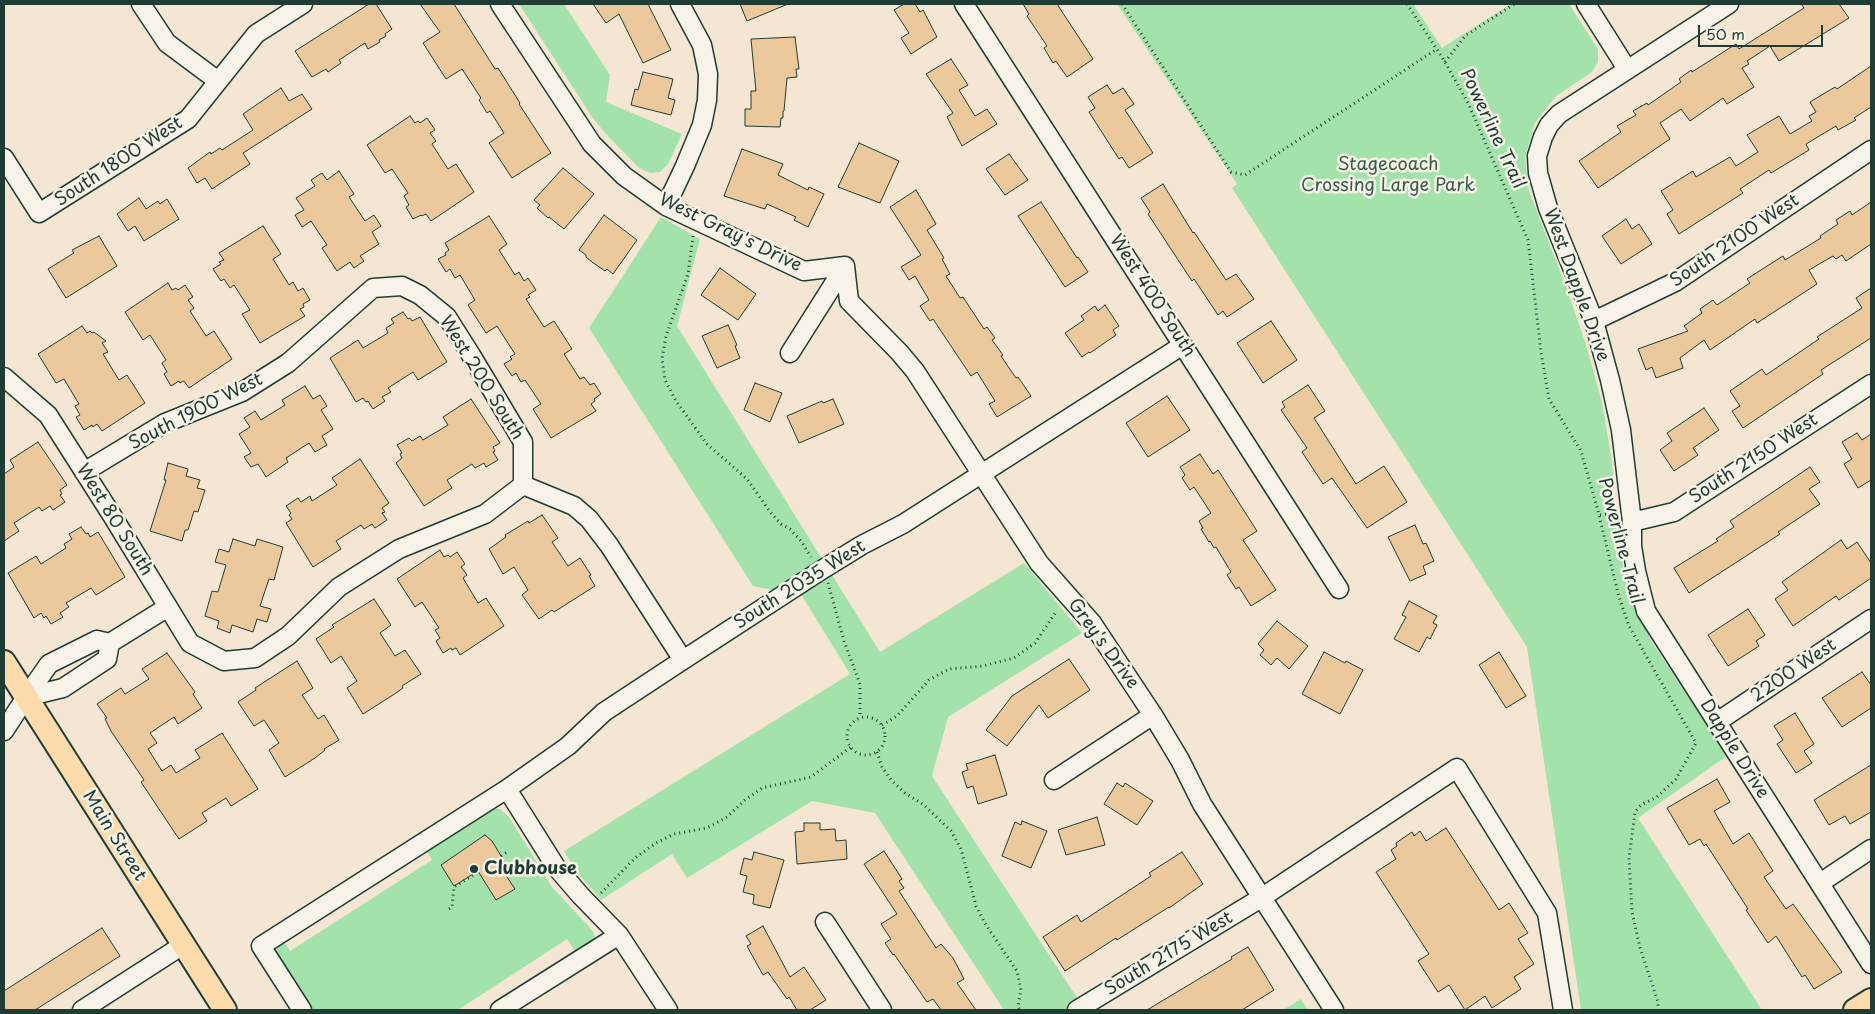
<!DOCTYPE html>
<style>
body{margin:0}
#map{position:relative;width:1875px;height:1014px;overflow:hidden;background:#f4e6d2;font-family:"Playpen Sans",sans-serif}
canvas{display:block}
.frame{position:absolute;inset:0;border:5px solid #1f3d34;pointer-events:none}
.scale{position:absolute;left:1698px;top:25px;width:125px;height:22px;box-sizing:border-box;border:2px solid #1f3d34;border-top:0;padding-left:6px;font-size:15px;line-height:18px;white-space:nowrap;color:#1f3d34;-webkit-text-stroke:4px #f7f3e8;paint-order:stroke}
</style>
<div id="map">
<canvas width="1875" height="1014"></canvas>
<div class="frame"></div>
<div class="scale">50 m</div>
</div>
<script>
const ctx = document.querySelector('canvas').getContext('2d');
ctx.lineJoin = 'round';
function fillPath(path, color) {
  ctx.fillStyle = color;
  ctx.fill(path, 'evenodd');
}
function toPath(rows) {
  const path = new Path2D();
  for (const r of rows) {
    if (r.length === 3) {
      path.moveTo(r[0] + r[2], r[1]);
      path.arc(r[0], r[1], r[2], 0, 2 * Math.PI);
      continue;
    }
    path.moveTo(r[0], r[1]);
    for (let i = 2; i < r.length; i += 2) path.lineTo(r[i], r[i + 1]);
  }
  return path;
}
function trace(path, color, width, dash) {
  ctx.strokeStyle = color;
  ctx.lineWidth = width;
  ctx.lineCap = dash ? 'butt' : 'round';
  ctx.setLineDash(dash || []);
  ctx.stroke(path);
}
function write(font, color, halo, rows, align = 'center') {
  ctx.font = font + ' "Playpen Sans",sans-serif';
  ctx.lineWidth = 5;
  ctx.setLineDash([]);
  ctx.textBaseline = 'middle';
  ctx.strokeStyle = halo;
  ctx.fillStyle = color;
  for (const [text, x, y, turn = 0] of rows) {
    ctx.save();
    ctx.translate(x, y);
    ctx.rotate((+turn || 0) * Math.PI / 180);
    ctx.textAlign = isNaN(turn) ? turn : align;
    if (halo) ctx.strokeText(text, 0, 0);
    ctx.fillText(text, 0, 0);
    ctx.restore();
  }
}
const green = toPath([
 [519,4,564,4,610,75,606,102,682,134,668,164,660,172,650,173,638,167,606,134,592,117],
 [1117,4,1413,4,1442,48,1511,4,1569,4,1598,49,1598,62,1592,72,1556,96,1535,123,1525,157,1529,191,1567,289,1586,345,1602,402,1612,462,1616,523,1626,583,1651,641,1727,756,1638,818,1762,1010,1581,1010,1527,647,1232,188,1237,184],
 [661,217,700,239,677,326,880,652,1024,563,1082,633,948,717,932,776,1085,1010,1004,1010,875,813,812,801,687,878,672,854,601,900,577,872,564,851,850,674,802,596,753,586,589,328],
 [492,808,500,809,509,817,552,887,592,930,595,937,589,945,576,953,567,939,458,1010,309,1010,278,962,276,953,279,944,283,940,290,951,432,860,425,848,446,839,478,814],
 [1301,999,1308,1010,1283,1010]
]);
const building = toPath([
 [369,4,376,4,392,29,385,34,386,36,379,40,380,42,368,49,365,43,339,60,341,63,328,72,326,69,312,77,295,51,369,4],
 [420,4,454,4,495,69,498,68,520,103,519,104,551,153,512,178,489,143,504,133,490,111,487,113,479,100,481,98,462,69,446,79,423,43,440,32,420,4],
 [593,4,648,4,671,50,643,63,619,14,606,23,593,4],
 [740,4,788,4,747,21,740,4],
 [904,4,915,4,920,12,923,10,937,37,911,54,901,38,909,33,894,10,904,4],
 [1023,4,1057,4,1093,59,1067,77,1056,61,1053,63,1044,48,1047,46,1027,16,1029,14,1023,4],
 [1801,4,1839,4,1849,18,1779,61,1770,46,1747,61,1749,64,1742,68,1754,87,1727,104,1723,98,1690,121,1681,109,1660,123,1670,139,1598,188,1579,161,1621,132,1617,126,1636,115,1633,111,1647,103,1648,105,1681,82,1679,79,1691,70,1692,72,1736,44,1739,49,1804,8,1801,4],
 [795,37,799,69,796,69,797,77,787,78,784,111,783,111,783,118,781,118,780,127,745,126,745,109,751,109,751,91,756,91,751,39,795,37],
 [951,59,968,85,959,90,975,116,987,109,997,124,962,146,947,117,953,113,926,74,951,59],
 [1871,66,1871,107,1854,118,1856,120,1838,130,1836,126,1806,144,1809,150,1771,173,1769,170,1740,189,1743,193,1679,234,1667,214,1673,210,1661,191,1693,171,1696,177,1730,157,1736,166,1758,152,1747,135,1779,116,1790,134,1812,121,1809,116,1816,112,1810,102,1835,87,1837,89,1871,66],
 [643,72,673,79,668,98,675,100,671,115,631,105,635,89,638,90,643,72],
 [1107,85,1113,94,1123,88,1134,104,1125,110,1153,153,1129,168,1122,157,1119,159,1089,112,1095,108,1088,97,1107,85],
 [281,88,289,101,302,94,312,109,243,153,250,164,212,189,205,178,197,183,188,168,210,152,211,154,220,148,222,150,253,130,243,114,281,88],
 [410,116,415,123,418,121,420,123,427,118,435,130,430,133,436,141,432,144,448,169,456,164,474,192,431,221,426,214,422,216,421,215,413,219,406,207,409,205,404,196,408,193,392,169,385,173,367,145,410,116],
 [859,143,899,161,880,203,838,187,859,143],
 [742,149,783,164,778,175,808,190,809,187,824,194,808,227,794,220,796,217,767,204,765,209,724,196,742,149],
 [1009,154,1028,180,1005,195,986,169,1009,154],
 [563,168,594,194,564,229,549,217,548,218,537,208,540,205,534,200,563,168],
 [339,171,354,194,349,197,365,221,374,215,381,226,372,232,379,244,360,256,364,261,354,268,350,262,337,271,322,248,327,245,311,221,302,227,295,215,304,210,296,198,315,186,311,180,322,173,327,180,339,171],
 [1163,184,1193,233,1194,232,1226,280,1236,274,1254,299,1227,317,1223,311,1218,315,1194,279,1192,281,1148,214,1150,212,1141,198,1163,184],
 [916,190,936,224,927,230,944,258,942,259,950,274,946,276,960,298,963,297,984,329,987,327,995,338,992,340,1003,355,1001,356,1016,378,1018,377,1031,396,997,417,989,404,995,401,977,372,971,376,933,319,930,321,920,306,929,300,915,276,909,280,901,267,921,255,890,207,916,190],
 [139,198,146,209,158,201,160,204,167,199,179,219,144,241,135,226,128,231,117,214,139,198],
 [1041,202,1077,258,1078,257,1088,272,1065,287,1018,216,1041,202],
 [1871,202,1871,244,1846,261,1842,255,1836,259,1833,256,1809,270,1817,284,1757,323,1755,319,1710,350,1704,340,1680,358,1683,368,1656,378,1652,367,1646,370,1638,349,1688,331,1684,326,1702,313,1700,309,1713,300,1717,305,1750,283,1747,279,1764,268,1783,256,1785,260,1821,238,1820,236,1838,224,1836,220,1850,211,1852,215,1871,202],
 [604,215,637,240,613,274,607,269,605,271,592,262,586,257,586,255,579,250,604,215],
 [489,216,507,244,499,250,515,275,519,272,524,281,528,278,536,290,528,295,530,297,526,299,544,327,554,321,572,349,564,354,580,379,584,377,590,385,594,383,601,394,594,399,595,401,591,404,596,411,551,438,533,409,541,404,525,380,521,382,516,373,512,376,504,364,512,359,510,357,515,354,497,326,486,333,468,305,475,300,460,275,455,278,450,269,446,272,438,259,446,255,445,253,449,250,445,243,489,216],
 [1626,219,1632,229,1639,224,1652,244,1621,264,1602,236,1626,219],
 [263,226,281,254,273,259,289,285,293,282,298,291,303,288,310,300,303,304,304,307,300,309,305,316,260,343,242,314,250,310,234,285,230,288,224,279,221,281,213,269,221,264,219,262,224,260,219,253,263,226],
 [99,236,117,266,66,298,48,269,74,253,72,250,99,236],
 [720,268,756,294,738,320,701,295,720,268],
 [168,283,172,290,176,288,178,290,185,285,193,297,188,300,194,308,190,311,206,336,214,331,232,359,189,388,184,381,180,383,179,381,171,386,164,374,167,372,162,363,166,360,150,335,143,340,125,312,168,283],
 [1871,288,1871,338,1821,370,1823,374,1743,428,1732,411,1740,406,1730,391,1762,369,1766,375,1819,339,1817,337,1862,308,1856,298,1871,288],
 [1105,305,1119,326,1113,330,1116,335,1090,353,1089,352,1082,357,1065,333,1084,320,1081,316,1095,306,1098,311,1105,305],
 [403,312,408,319,410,318,412,321,420,317,447,362,418,380,413,372,388,388,391,392,382,397,385,401,373,409,368,401,366,402,363,398,356,402,330,358,358,340,363,348,388,333,386,328,394,323,391,319,403,312],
 [1271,321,1297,360,1263,383,1237,343,1271,321],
 [728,325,737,345,735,346,740,358,717,368,702,336,728,325],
 [82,326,87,333,90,331,92,333,94,332,106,341,102,343,108,352,103,354,119,380,127,375,145,403,102,431,97,424,93,427,92,425,84,430,76,417,80,415,75,406,79,404,64,379,56,383,38,354,82,326],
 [755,383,782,393,770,422,744,410,755,383],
 [1308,385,1325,411,1314,418,1356,484,1384,466,1407,502,1367,528,1332,478,1323,484,1302,452,1307,448,1281,410,1285,407,1282,402,1308,385],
 [305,386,313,399,320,395,327,406,321,410,333,429,322,436,327,445,315,452,309,443,286,458,288,462,266,477,258,464,251,467,244,457,251,453,239,434,250,427,244,418,255,411,261,420,285,405,282,400,305,386],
 [1167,396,1190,430,1148,457,1126,423,1167,396],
 [471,399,500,443,493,447,495,451,493,452,498,460,486,467,484,463,475,468,472,464,447,480,452,488,424,506,396,463,402,458,400,454,402,453,397,445,409,438,412,441,420,436,423,440,448,425,443,417,471,399],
 [833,399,844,424,799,443,787,416,822,401,823,403,833,399],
 [1704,408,1719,430,1693,448,1698,455,1674,471,1660,450,1672,441,1667,433,1704,408],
 [1857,433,1862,440,1871,434,1871,480,1858,488,1844,464,1852,459,1842,442,1857,433],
 [38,442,67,485,60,490,62,494,60,495,65,502,53,510,50,506,42,511,39,507,14,523,19,531,4,541,4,474,14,467,10,460,38,442],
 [1200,454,1213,474,1218,470,1257,531,1243,540,1276,590,1251,606,1239,587,1236,589,1227,575,1231,572,1216,547,1214,548,1210,541,1209,542,1201,529,1203,528,1199,521,1211,513,1194,487,1190,490,1182,478,1185,475,1180,467,1200,454],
 [360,459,389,503,382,508,385,512,382,513,387,520,375,528,372,524,364,529,361,525,336,541,341,549,313,567,286,523,292,519,289,515,291,513,286,506,298,498,301,502,310,496,312,501,337,485,332,478,360,459],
 [168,463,188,469,186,476,200,480,197,488,205,490,198,512,194,511,188,530,185,530,182,541,150,531,166,480,164,480,168,463],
 [1810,467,1820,482,1809,489,1820,504,1778,532,1780,534,1689,593,1674,568,1718,541,1716,539,1734,527,1730,521,1810,467],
 [542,515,558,538,552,542,568,566,580,558,591,575,589,576,595,586,554,612,552,610,539,619,522,595,528,590,514,567,503,574,489,549,506,537,505,535,528,521,529,523,542,515],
 [1415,525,1423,544,1426,543,1434,561,1423,566,1426,574,1410,581,1388,537,1415,525],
 [81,527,86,534,88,533,90,537,98,532,125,577,96,595,91,588,66,603,69,607,60,613,63,617,51,624,46,616,44,618,41,613,34,618,8,573,36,556,41,564,66,548,64,544,72,539,69,534,81,527],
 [233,539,255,546,257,539,283,547,274,580,269,579,260,606,271,609,267,622,257,619,253,632,232,625,230,633,217,628,219,621,205,616,212,591,218,592,226,565,215,562,219,549,229,552,233,539],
 [1841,540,1847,549,1857,542,1871,563,1871,578,1839,600,1836,596,1793,626,1775,599,1788,590,1782,582,1841,540],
 [440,550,444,557,448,555,450,557,457,552,465,564,461,567,467,575,463,578,478,603,486,598,504,626,460,655,456,648,452,650,451,648,443,653,436,641,440,638,435,630,439,628,422,602,415,607,397,579,440,550],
 [374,599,391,625,380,633,395,656,405,650,421,674,402,686,403,688,393,695,363,714,347,688,357,681,341,656,331,663,316,639,334,627,332,625,374,599],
 [1409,601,1437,616,1433,623,1437,625,1430,639,1427,637,1419,652,1394,639,1406,617,1402,615,1409,601],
 [1748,609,1765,635,1756,641,1759,646,1728,666,1708,635,1748,609],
 [1277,621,1308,646,1289,669,1277,658,1271,665,1260,655,1264,650,1258,644,1277,621],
 [1324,652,1345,663,1346,661,1363,670,1340,714,1302,694,1324,652],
 [1499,652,1526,696,1506,708,1479,665,1499,652],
 [167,653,195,692,193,694,202,708,178,724,174,717,150,733,157,743,148,749,162,771,171,765,176,773,200,758,195,750,222,733,258,789,231,806,226,798,202,813,207,821,179,839,141,782,144,780,111,731,105,719,107,718,97,704,121,688,125,694,149,679,142,669,167,653],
 [1069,659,1090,690,1048,718,1039,705,1007,746,986,730,1012,696,1069,659],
 [297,661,313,688,302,695,318,719,324,715,339,740,324,749,325,750,315,758,285,777,269,750,279,743,264,720,254,726,238,702,256,690,255,688,297,661],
 [1862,672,1871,685,1871,708,1842,727,1822,698,1862,672],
 [1795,713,1814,744,1804,751,1812,763,1796,773,1777,744,1783,740,1774,726,1795,713],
 [995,755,1007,795,978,804,973,786,967,788,962,772,968,770,966,764,995,755],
 [1871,765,1871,812,1850,824,1845,816,1829,825,1814,800,1871,765],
 [1717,779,1730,802,1714,811,1733,844,1749,833,1773,871,1764,877,1786,909,1793,904,1842,972,1814,989,1805,975,1802,977,1776,936,1768,943,1746,910,1748,909,1706,844,1704,846,1700,839,1689,845,1667,808,1717,779],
 [1117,783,1123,787,1125,783,1153,801,1137,825,1104,804,1117,783],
 [1097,817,1105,845,1066,855,1058,830,1097,817],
 [1022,821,1047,831,1031,868,1002,856,1015,822,1021,825,1022,821],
 [804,823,820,823,820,830,835,829,836,841,846,840,847,859,797,864,795,832,804,831,804,823],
 [1446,828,1499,910,1509,903,1528,933,1518,939,1534,964,1514,977,1521,989,1492,1008,1485,996,1465,1010,1449,985,1438,992,1418,961,1429,954,1376,872,1396,859,1391,850,1397,846,1396,843,1412,832,1414,836,1420,831,1426,841,1446,828],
 [485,835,492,841,504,861,506,867,503,871,515,889,496,900,478,871,454,886,441,865,485,835],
 [884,851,902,879,899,881,904,888,899,891,936,948,941,944,953,958,964,979,957,983,976,1010,941,1010,933,999,927,1002,894,954,893,955,885,943,891,939,881,924,897,914,864,864,884,851],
 [754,852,784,860,770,908,753,904,754,895,743,892,747,876,740,874,744,858,752,860,754,852],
 [1182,852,1203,884,1169,908,1169,907,1117,940,1116,938,1065,971,1043,937,1077,915,1081,922,1151,876,1149,873,1182,852],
 [763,926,790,977,804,967,826,1000,810,1010,797,1010,789,997,787,999,768,972,763,975,747,946,751,944,746,936,763,926],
 [102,928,120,956,35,1010,4,1010,4,991,102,928],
 [1248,947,1274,990,1242,1010,1147,1010,1232,959,1231,957,1248,947]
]);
const path = toPath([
 [1122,4,1231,172,1245,175,1437,49],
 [1407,4,1442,57,1468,103,1528,240,1541,352,1549,399,1581,451,1598,511,1619,597,1629,626,1696,743,1676,779,1657,797,1641,805,1635,812,1629,858,1632,912,1640,948,1658,1002,1658,1010],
 [1445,62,1465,36,1514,4],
 [693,236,688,274,666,336,662,359,665,380,676,401,707,444,747,479,771,513,781,524,790,529,801,541,811,557],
 [1600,515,1614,513],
 [828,583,844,641,860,684,860,718],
 [866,736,19],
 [882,725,897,716,929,680,949,669,983,666,1014,658,1035,643,1056,612],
 [877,752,882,767,891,780,905,793,924,805,951,831,961,849,976,906,986,925,1017,971,1021,990,1018,1007,1020,1010],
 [501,856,509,851],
 [601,893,635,858,656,843,674,834,707,828,727,817,745,800,762,788,811,777,851,747],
 [449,909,452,907,454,887,478,872]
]);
const minor = toPath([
 [141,4,167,43,218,81],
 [500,4,592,144,624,176,666,206,804,271,845,266],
 [964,4,1339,589],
 [1586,4,1627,69],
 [1729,4,1559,114,1549,125,1543,137,1537,156,1538,173,1548,208,1594,321,1610,380,1621,430,1632,522,1632,546,1636,571,1646,611,1871,964],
 [4,158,39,213,188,119,256,34,303,4],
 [666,206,685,166,702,125,707,100,708,74,702,45,680,4],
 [845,266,849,301,899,352,915,371,1039,563,1092,623,1153,715,1180,760,1202,804,1334,1010],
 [1594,321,1675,282,1871,150],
 [790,353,845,266],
 [4,377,48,415,113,517,190,643,224,661,255,658,288,636,339,587,399,549,485,514,523,485],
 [84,472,165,423,242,392,288,363,373,288,402,286,420,295,447,317,471,355,523,442,523,485,574,506,589,519,609,545,683,660],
 [1632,522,1674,512,1871,384],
 [97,640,110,643,107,659,63,688,26,697,49,664,97,640],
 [110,643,168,607],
 [1717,722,1871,619],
 [4,731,26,697],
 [1054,780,1153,715],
 [507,789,556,867,581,896,619,935,668,1010],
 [1820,883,1871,849],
 [825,922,882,1010],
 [82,1010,183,945],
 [302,1010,261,946,507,789,568,746,604,712,683,660,820,571,862,545,903,524,1183,345],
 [500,1010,619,935],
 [1077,1010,1261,898,1457,768,1547,913,1563,1010]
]);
const major = toPath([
 [4,662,225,1010],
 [1855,1010,1871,1000]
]);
const markers = [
 [474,869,5,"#1f3d34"]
];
const streetNames = [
 ["Powerline Trail",1492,129,65],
 ["South 1800 West",119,162,-33],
 ["West Gray's Drive",730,233,26],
 ["South 2100 West",1735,241,-34],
 ["West Dapple Drive",1576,285,70],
 ["West 400 South",1152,296,57],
 ["West 200 South",481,378,58],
 ["South 1900 West",196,412,-27],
 ["South 2150 West",1754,459,-33],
 ["West 80 South",114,520,58],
 ["Powerline Trail",1620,541,75],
 ["South 2035 West",800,585,-32],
 ["Grey's Drive",1103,644,54],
 ["2200 West",1794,671,-34],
 ["Dapple Drive",1734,749,58],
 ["Main Street",114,836,58],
 ["South 2175 West",1169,954,-31]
];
const parkNames = [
 ["Stagecoach",1388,165],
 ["Crossing Large Park",1388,186]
];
const poiNames = [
 ["Clubhouse",484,869]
];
fillPath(green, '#a3e3ab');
fillPath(building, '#ecc99d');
trace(building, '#1f3d34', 1);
trace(minor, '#1f3d34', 21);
trace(major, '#1f3d34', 26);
trace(path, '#1f3d34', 3, [1, 4]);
trace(minor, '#f7f3e8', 18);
trace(major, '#fedbac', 22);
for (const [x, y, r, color] of markers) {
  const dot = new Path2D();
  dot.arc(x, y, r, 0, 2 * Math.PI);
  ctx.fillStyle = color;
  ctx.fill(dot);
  trace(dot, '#f7f3e8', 2);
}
write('18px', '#1f3d34', '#f7f3e8', streetNames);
write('18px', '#395e4c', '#f7f3e8', parkNames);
write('bold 18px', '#1f3d34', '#f7f3e8', poiNames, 'left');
</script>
